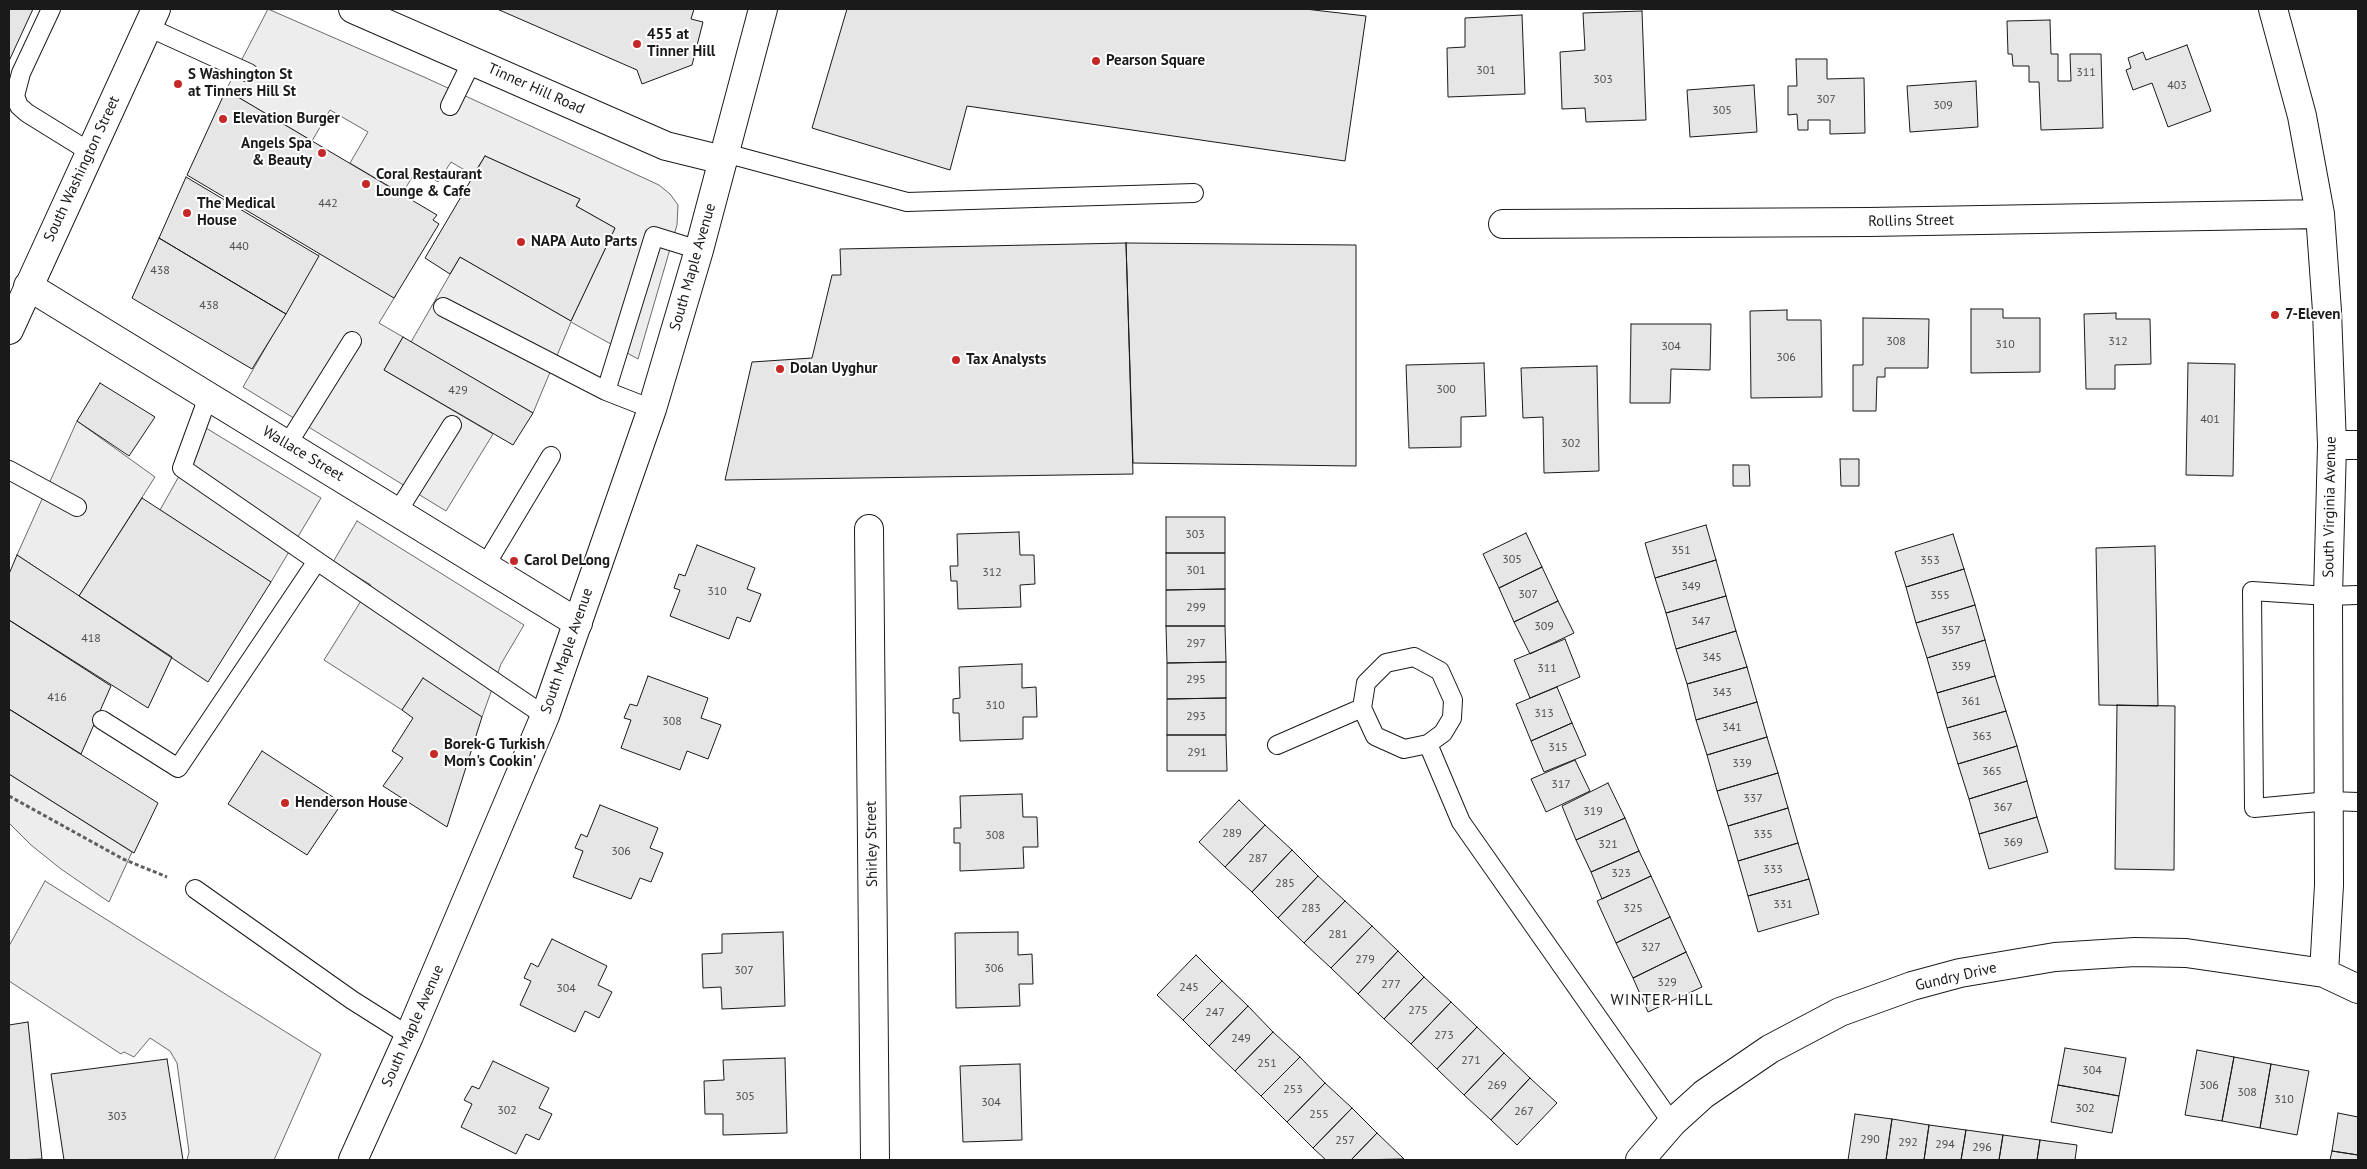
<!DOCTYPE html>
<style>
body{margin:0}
#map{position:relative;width:2367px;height:1169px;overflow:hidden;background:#fff;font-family:"PT Sans",sans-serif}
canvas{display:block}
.frame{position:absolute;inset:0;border:10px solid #1a1a1a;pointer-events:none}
</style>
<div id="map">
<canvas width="2367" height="1169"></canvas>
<div class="frame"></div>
</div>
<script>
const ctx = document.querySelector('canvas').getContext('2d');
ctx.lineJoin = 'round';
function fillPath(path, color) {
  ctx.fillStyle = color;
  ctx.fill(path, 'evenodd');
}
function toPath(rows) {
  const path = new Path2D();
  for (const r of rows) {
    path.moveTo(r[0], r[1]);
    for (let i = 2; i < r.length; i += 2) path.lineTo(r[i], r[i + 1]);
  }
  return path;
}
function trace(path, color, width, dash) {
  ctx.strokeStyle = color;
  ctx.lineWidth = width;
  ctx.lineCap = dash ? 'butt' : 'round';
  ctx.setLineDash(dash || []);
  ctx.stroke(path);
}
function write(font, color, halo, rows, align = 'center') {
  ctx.font = font + ' "PT Sans",sans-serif';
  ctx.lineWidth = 4;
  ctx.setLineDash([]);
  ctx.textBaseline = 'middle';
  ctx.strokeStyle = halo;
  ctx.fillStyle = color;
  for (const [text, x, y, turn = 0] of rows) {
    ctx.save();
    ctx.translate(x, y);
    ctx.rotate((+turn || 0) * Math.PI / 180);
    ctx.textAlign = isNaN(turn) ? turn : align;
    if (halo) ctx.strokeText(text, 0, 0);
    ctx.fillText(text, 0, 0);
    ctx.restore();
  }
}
const built = toPath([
 [268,9,424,77,659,185,670,194,678,205,677,225,638,359,571,322,533,413,411,342,460,257,571,321,615,228,576,206,580,199,485,156,473,175,451,162,438,182,417,169,402,194,350,163,368,132,330,110,312,141,226,90,268,9],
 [320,253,396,295,379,323,403,337,384,370,493,434,446,511,243,387,320,253],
 [77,421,155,477,79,596,17,555,77,421],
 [206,428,321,498,271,582,160,510,206,428],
 [357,521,524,625,501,664,482,717,423,679,402,710,324,660,371,585,333,562,357,521],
 [9,774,132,852,109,902,61,869,31,845,9,823,9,774],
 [45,881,321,1054,274,1160,187,1160,189,1152,177,1063,170,1051,150,1038,134,1057,124,1052,121,1054,9,981,9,946,45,881]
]);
const building = toPath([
 [9,9,33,9,9,61,9,9],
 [497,9,694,9,691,19,703,22,692,65,642,84,637,70,497,9],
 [847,9,1305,9,1366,16,1345,161,967,106,950,170,812,128,847,9],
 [1642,11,1646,120,1586,122,1585,108,1562,109,1560,52,1585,50,1583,13,1642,11],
 [1522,15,1525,94,1448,97,1447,48,1465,47,1465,18,1522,15],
 [2050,20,2051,54,2058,54,2058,81,2071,81,2070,54,2101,54,2103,128,2041,130,2039,82,2029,82,2029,66,2013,66,2012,54,2008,54,2007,21,2050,20],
 [2187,45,2211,111,2168,127,2152,83,2133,90,2126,70,2131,68,2128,58,2143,52,2146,60,2187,45],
 [1796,59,1827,59,1827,79,1864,78,1865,133,1830,134,1830,120,1808,120,1808,130,1798,130,1797,114,1788,115,1788,86,1797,86,1796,59],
 [1976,81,1978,127,1910,132,1907,86,1976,81],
 [1754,85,1757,132,1690,137,1687,90,1754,85],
 [226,90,437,215,433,220,439,224,394,298,187,175,226,90],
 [485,156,580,199,576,206,615,228,571,321,460,257,450,274,425,258,485,156],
 [186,177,319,256,286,314,159,238,186,177],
 [159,238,286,314,252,369,132,298,159,238],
 [1126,243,1133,474,725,480,752,362,812,358,832,275,841,275,840,249,1126,243],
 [1126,243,1356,245,1356,466,1133,463,1126,243],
 [1971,309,2003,309,2003,318,2040,318,2040,372,1971,373,1971,309],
 [1787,310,1787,320,1821,320,1822,397,1751,398,1750,311,1787,310],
 [2116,313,2116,319,2150,319,2151,364,2115,365,2115,389,2086,389,2084,314,2116,313],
 [1863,318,1929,319,1928,368,1885,368,1885,377,1877,377,1876,411,1853,411,1853,365,1863,365,1863,318],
 [1631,324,1711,324,1710,370,1671,369,1670,403,1630,403,1631,324],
 [403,337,533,413,513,445,384,370,403,337],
 [1484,363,1486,416,1461,417,1461,447,1409,448,1406,365,1484,363],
 [2188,363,2235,364,2233,476,2186,475,2188,363],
 [1597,366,1599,471,1544,473,1543,417,1523,418,1521,368,1597,366],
 [100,383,155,417,129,456,77,421,100,383],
 [1840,459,1859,459,1859,486,1841,486,1840,459],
 [1733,465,1749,465,1750,486,1733,486,1733,465],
 [142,498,271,582,208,682,79,596,142,498],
 [1166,517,1225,517,1225,553,1166,553,1166,517],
 [1706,525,1716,560,1655,578,1645,543,1706,525],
 [1019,532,1020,555,1034,555,1035,584,1020,585,1021,607,958,609,957,581,951,581,950,566,958,566,957,534,1019,532],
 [1526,533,1542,567,1499,588,1483,554,1526,533],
 [1953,534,1964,569,1906,587,1895,552,1953,534],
 [697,545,755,568,747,589,761,594,750,622,737,617,729,639,670,616,680,590,674,588,679,574,685,576,697,545],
 [2155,546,2158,706,2099,705,2096,548,2155,546],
 [1166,553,1225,553,1225,589,1166,590,1166,553],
 [17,555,172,657,148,708,9,620,9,574,17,555],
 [1716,560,1726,596,1666,613,1655,578,1716,560],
 [1542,567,1558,601,1514,622,1499,588,1542,567],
 [1964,569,1975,605,1916,623,1906,587,1964,569],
 [1225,589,1225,626,1166,626,1166,590,1225,589],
 [1726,596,1736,631,1676,649,1666,613,1726,596],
 [1558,601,1574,633,1530,654,1514,622,1558,601],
 [1975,605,1985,640,1927,658,1916,623,1975,605],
 [9,620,111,686,81,754,9,709,9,620],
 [1166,626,1225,626,1226,662,1167,663,1166,626],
 [1736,631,1747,667,1687,684,1676,649,1736,631],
 [1565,639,1580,677,1530,698,1514,660,1565,639],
 [1985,640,1995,676,1937,693,1927,658,1985,640],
 [1226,662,1226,698,1167,699,1167,663,1226,662],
 [1022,664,1022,688,1036,687,1037,717,1023,717,1023,739,960,741,959,713,953,713,953,699,960,698,959,667,1022,664],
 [1747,667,1757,702,1696,720,1687,684,1747,667],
 [648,676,708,698,701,718,721,725,708,759,687,751,680,770,621,748,631,720,624,718,630,704,637,706,648,676],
 [1995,676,2006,711,1947,728,1937,693,1995,676],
 [423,678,482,717,447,827,383,786,403,758,392,751,413,718,402,710,423,678],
 [1557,687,1572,723,1531,741,1516,704,1557,687],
 [1226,698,1226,735,1167,735,1167,699,1226,698],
 [1757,702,1767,737,1707,755,1696,720,1757,702],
 [2117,705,2175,706,2174,870,2115,869,2117,705],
 [9,709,158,803,134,853,9,774,9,709],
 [2006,711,2017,746,1958,764,1947,728,2006,711],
 [1572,723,1586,755,1544,772,1531,741,1572,723],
 [1167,735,1226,735,1227,771,1167,771,1167,735],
 [1767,737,1778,773,1717,791,1707,755,1767,737],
 [2017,746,2027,781,1969,799,1958,764,2017,746],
 [262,751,342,803,307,855,228,804,262,751],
 [1575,760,1590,791,1546,812,1531,779,1575,760],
 [1778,773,1788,808,1728,826,1717,791,1778,773],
 [2027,781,2037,817,1979,834,1969,799,2027,781],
 [1608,783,1625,818,1576,840,1562,806,1608,783],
 [1022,794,1023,817,1037,817,1038,847,1023,847,1024,868,960,871,960,843,954,843,954,828,961,828,960,796,1022,794],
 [1239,800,1265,825,1225,867,1199,842,1239,800],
 [600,805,658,828,650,848,663,853,651,882,640,878,631,899,573,877,583,851,575,848,581,834,587,837,600,805],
 [1788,808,1798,843,1738,861,1728,826,1788,808],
 [2037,817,2048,852,1989,869,1979,834,2037,817],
 [1625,818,1639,851,1591,872,1576,840,1625,818],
 [1265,825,1292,850,1252,892,1225,867,1265,825],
 [1798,843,1809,879,1748,896,1738,861,1798,843],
 [1292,850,1318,876,1278,918,1252,892,1292,850],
 [1639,851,1651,876,1602,899,1591,872,1639,851],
 [1318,876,1345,901,1304,943,1278,918,1318,876],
 [1651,876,1670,917,1616,943,1597,901,1651,876],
 [1809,879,1819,914,1758,932,1748,896,1809,879],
 [1345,901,1372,926,1331,968,1304,943,1345,901],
 [1670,917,1686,952,1633,978,1616,943,1670,917],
 [1372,926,1398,951,1358,994,1331,968,1372,926],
 [783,932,785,1006,722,1009,721,987,703,988,702,954,722,953,722,934,783,932],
 [1018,932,1018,955,1032,954,1033,984,1019,984,1020,1006,956,1008,955,933,1018,932],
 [552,939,607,966,598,985,612,992,599,1018,585,1011,575,1032,520,1005,531,981,524,978,531,963,538,967,552,939],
 [1398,951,1424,977,1384,1019,1358,994,1398,951],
 [1686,952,1702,987,1648,1012,1633,978,1686,952],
 [1196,955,1222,981,1183,1020,1157,995,1196,955],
 [1424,977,1451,1002,1411,1044,1384,1019,1424,977],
 [1222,981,1248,1006,1209,1046,1183,1020,1222,981],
 [1451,1002,1477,1027,1437,1069,1411,1044,1451,1002],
 [1248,1006,1273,1032,1235,1071,1209,1046,1248,1006],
 [28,1022,42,1159,9,1160,9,1025,28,1022],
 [1477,1027,1504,1053,1464,1095,1437,1069,1477,1027],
 [1273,1032,1300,1057,1261,1096,1235,1071,1273,1032],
 [2065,1048,2126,1058,2119,1096,2058,1085,2065,1048],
 [2197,1050,2234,1057,2222,1121,2185,1115,2197,1050],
 [1504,1053,1530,1078,1491,1120,1464,1095,1504,1053],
 [1300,1057,1325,1083,1287,1122,1261,1096,1300,1057],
 [2234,1057,2271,1064,2260,1128,2222,1121,2234,1057],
 [785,1058,787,1133,723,1135,723,1114,705,1114,704,1081,724,1080,723,1060,785,1058],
 [167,1059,183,1160,64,1160,51,1074,167,1059],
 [493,1061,549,1088,539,1108,552,1114,539,1140,526,1134,516,1154,461,1127,472,1104,464,1100,472,1086,479,1089,493,1061],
 [1020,1064,1022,1140,963,1142,960,1066,1020,1064],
 [2271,1064,2309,1071,2297,1135,2260,1128,2271,1064],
 [1530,1078,1557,1103,1517,1145,1491,1120,1530,1078],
 [1325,1083,1352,1108,1313,1148,1287,1122,1325,1083],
 [2058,1085,2119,1096,2112,1133,2051,1122,2058,1085],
 [1352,1108,1377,1133,1351,1160,1326,1160,1313,1148,1352,1108],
 [2338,1113,2358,1117,2358,1155,2332,1151,2338,1113],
 [1855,1114,1892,1119,1886,1160,1848,1160,1855,1114],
 [1892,1119,1929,1125,1924,1160,1886,1160,1892,1119],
 [1929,1125,1966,1130,1961,1160,1924,1160,1929,1125],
 [1966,1130,2003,1135,1999,1160,1961,1160,1966,1130],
 [1377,1133,1404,1159,1351,1160,1377,1133],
 [2003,1135,2040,1140,2037,1160,1999,1160,2003,1135],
 [2040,1140,2077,1145,2075,1160,2037,1160,2040,1140],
 [2332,1151,2358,1155,2358,1160,2330,1160,2332,1151]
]);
const path = toPath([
 [9,796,123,859,167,877]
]);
const service = toPath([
 [51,9,21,73,15,96,19,106,27,113,90,152],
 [148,27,249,73],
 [450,106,472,61],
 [725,153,907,202,1194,193],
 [443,307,606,391,654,236,699,250],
 [606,391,652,409],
 [208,397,182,468,317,561],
 [287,445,352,341],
 [9,470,77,507],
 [398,511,452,425],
 [485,566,551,456],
 [2358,595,2328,596,2252,591,2254,808,2329,801,2358,802],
 [1414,657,1440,671,1453,700,1452,718,1443,733,1428,744,1404,749,1375,736,1362,708,1366,683,1386,663,1414,657],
 [102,720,178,768,317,561,545,716],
 [1428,744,1461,822,1672,1123],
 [1277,745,1362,708],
 [195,889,352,1000,409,1036]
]);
const minor = toPath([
 [353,9,666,146,723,160],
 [2273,9,2302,116,2320,214,2327,311,2332,445,2328,596,2329,885,2324,973],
 [1503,224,1869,222,2320,214],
 [28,286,578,623],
 [2332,445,2358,445],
 [869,529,875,1160],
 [1640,1160,1672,1123,1704,1094,1770,1049,1840,1012,1912,986,1960,973,2055,957,2135,952,2186,953,2324,973,2358,989]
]);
const tertiary = toPath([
 [353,1160,409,1036,545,716,652,409,699,250,763,9]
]);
const primary = toPath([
 [9,330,156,9]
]);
const markers = [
 [637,44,5,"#c62828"],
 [1096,61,5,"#c62828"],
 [178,84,5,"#c62828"],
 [223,119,5,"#c62828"],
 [322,153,5,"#c62828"],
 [366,184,5,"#c62828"],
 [187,213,5,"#c62828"],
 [521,242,5,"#c62828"],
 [2275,315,5,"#c62828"],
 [956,360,5,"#c62828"],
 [780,369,5,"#c62828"],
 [514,561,5,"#c62828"],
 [434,754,5,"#c62828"],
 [285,803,5,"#c62828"]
];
const numberNames = [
 ["301",1486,71],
 ["311",2086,73],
 ["303",1603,80],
 ["403",2177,86],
 ["307",1826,100],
 ["309",1943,106],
 ["305",1722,111],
 ["442",328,204],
 ["440",239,247],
 ["438",160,271],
 ["438",209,306],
 ["308",1896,342],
 ["312",2118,342],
 ["310",2005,345],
 ["304",1671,347],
 ["306",1786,358],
 ["300",1446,390],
 ["429",458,391],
 ["401",2210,420],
 ["302",1571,444],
 ["303",1195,535],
 ["351",1681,551],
 ["305",1512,560],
 ["353",1930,561],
 ["301",1196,571],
 ["312",992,573],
 ["349",1691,587],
 ["310",717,592],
 ["307",1528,595],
 ["355",1940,596],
 ["299",1196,608],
 ["347",1701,622],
 ["309",1544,627],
 ["357",1951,631],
 ["418",91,639],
 ["297",1196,644],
 ["345",1712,658],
 ["359",1961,667],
 ["311",1547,669],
 ["295",1196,680],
 ["343",1722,693],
 ["416",57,698],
 ["361",1971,702],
 ["310",995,706],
 ["313",1544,714],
 ["293",1196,717],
 ["308",672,722],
 ["341",1732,728],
 ["363",1982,737],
 ["315",1558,748],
 ["291",1197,753],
 ["339",1742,764],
 ["365",1992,772],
 ["317",1561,785],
 ["337",1753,799],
 ["367",2003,808],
 ["319",1593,812],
 ["289",1232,834],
 ["335",1763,835],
 ["308",995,836],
 ["369",2013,843],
 ["321",1608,845],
 ["306",621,852],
 ["287",1258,859],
 ["333",1773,870],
 ["323",1621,874],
 ["285",1285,884],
 ["331",1783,905],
 ["283",1311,909],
 ["325",1633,909],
 ["281",1338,935],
 ["327",1651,948],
 ["279",1365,960],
 ["306",994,969],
 ["307",744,971],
 ["329",1667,983],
 ["277",1391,985],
 ["245",1189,988],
 ["304",566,989],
 ["275",1418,1011],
 ["247",1215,1013],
 ["273",1444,1036],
 ["249",1241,1039],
 ["271",1471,1061],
 ["251",1267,1064],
 ["304",2092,1071],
 ["269",1497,1086],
 ["306",2209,1086],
 ["253",1293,1090],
 ["308",2247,1093],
 ["305",745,1097],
 ["310",2284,1100],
 ["304",991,1103],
 ["302",2085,1109],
 ["302",507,1111],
 ["267",1524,1112],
 ["255",1319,1115],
 ["303",117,1117],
 ["290",1870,1140],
 ["257",1345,1141],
 ["292",1908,1143],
 ["294",1945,1145],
 ["296",1982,1148]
];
const poiNames = [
 ["455 at",647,35],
 ["Tinner Hill",647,52],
 ["Pearson Square",1106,61],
 ["S Washington St",188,75],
 ["at Tinners Hill St",188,92],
 ["Elevation Burger",233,119],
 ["Angels Spa",312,144,"right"],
 ["& Beauty",312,161,"right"],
 ["Coral Restaurant",376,175],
 ["Lounge & Cafe",376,192],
 ["The Medical",197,204],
 ["House",197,221],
 ["NAPA Auto Parts",531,242],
 ["7-Eleven",2285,315],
 ["Tax Analysts",966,360],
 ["Dolan Uyghur",790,369],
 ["Carol DeLong",524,561],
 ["Borek-G Turkish",444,745],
 ["Mom's Cookin'",444,762],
 ["Henderson House",295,803]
];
const streetNames = [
 ["Tinner Hill Road",536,89,24],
 ["South Washington Street",82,169,-65],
 ["Rollins Street",1911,221,-1],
 ["South Maple Avenue",693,267,-74],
 ["Wallace Street",303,454,31],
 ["South Virginia Avenue",2330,507,-89],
 ["South Maple Avenue",567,651,-71],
 ["Shirley Street",872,844,-91],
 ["Gundry Drive",1956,977,-13],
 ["South Maple Avenue",413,1026,-66]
];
const neighbourhoodNames = [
 ["WINTER HILL",1662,1000]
];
fillPath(built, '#ededed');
trace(built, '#6a6a6a', 1);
fillPath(building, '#e6e6e6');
trace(building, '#1a1a1a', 1);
trace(service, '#1a1a1a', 20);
trace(minor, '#1a1a1a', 30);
trace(tertiary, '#1a1a1a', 30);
trace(primary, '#1a1a1a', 30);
trace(path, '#5f5f5f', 3, [4, 2.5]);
trace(service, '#fff', 18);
trace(minor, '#fff', 28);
trace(tertiary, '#fff', 28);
trace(primary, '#fff', 28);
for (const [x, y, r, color] of markers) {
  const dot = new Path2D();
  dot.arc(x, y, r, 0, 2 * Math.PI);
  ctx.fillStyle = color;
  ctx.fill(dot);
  trace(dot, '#fff', 2);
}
write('12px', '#4d4d4d', null, numberNames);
write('bold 15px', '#1a1a1a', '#fff', poiNames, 'left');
write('15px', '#1a1a1a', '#fff', streetNames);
ctx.letterSpacing = '1px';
write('16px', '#1a1a1a', '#fff', neighbourhoodNames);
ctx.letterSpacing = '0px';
</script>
